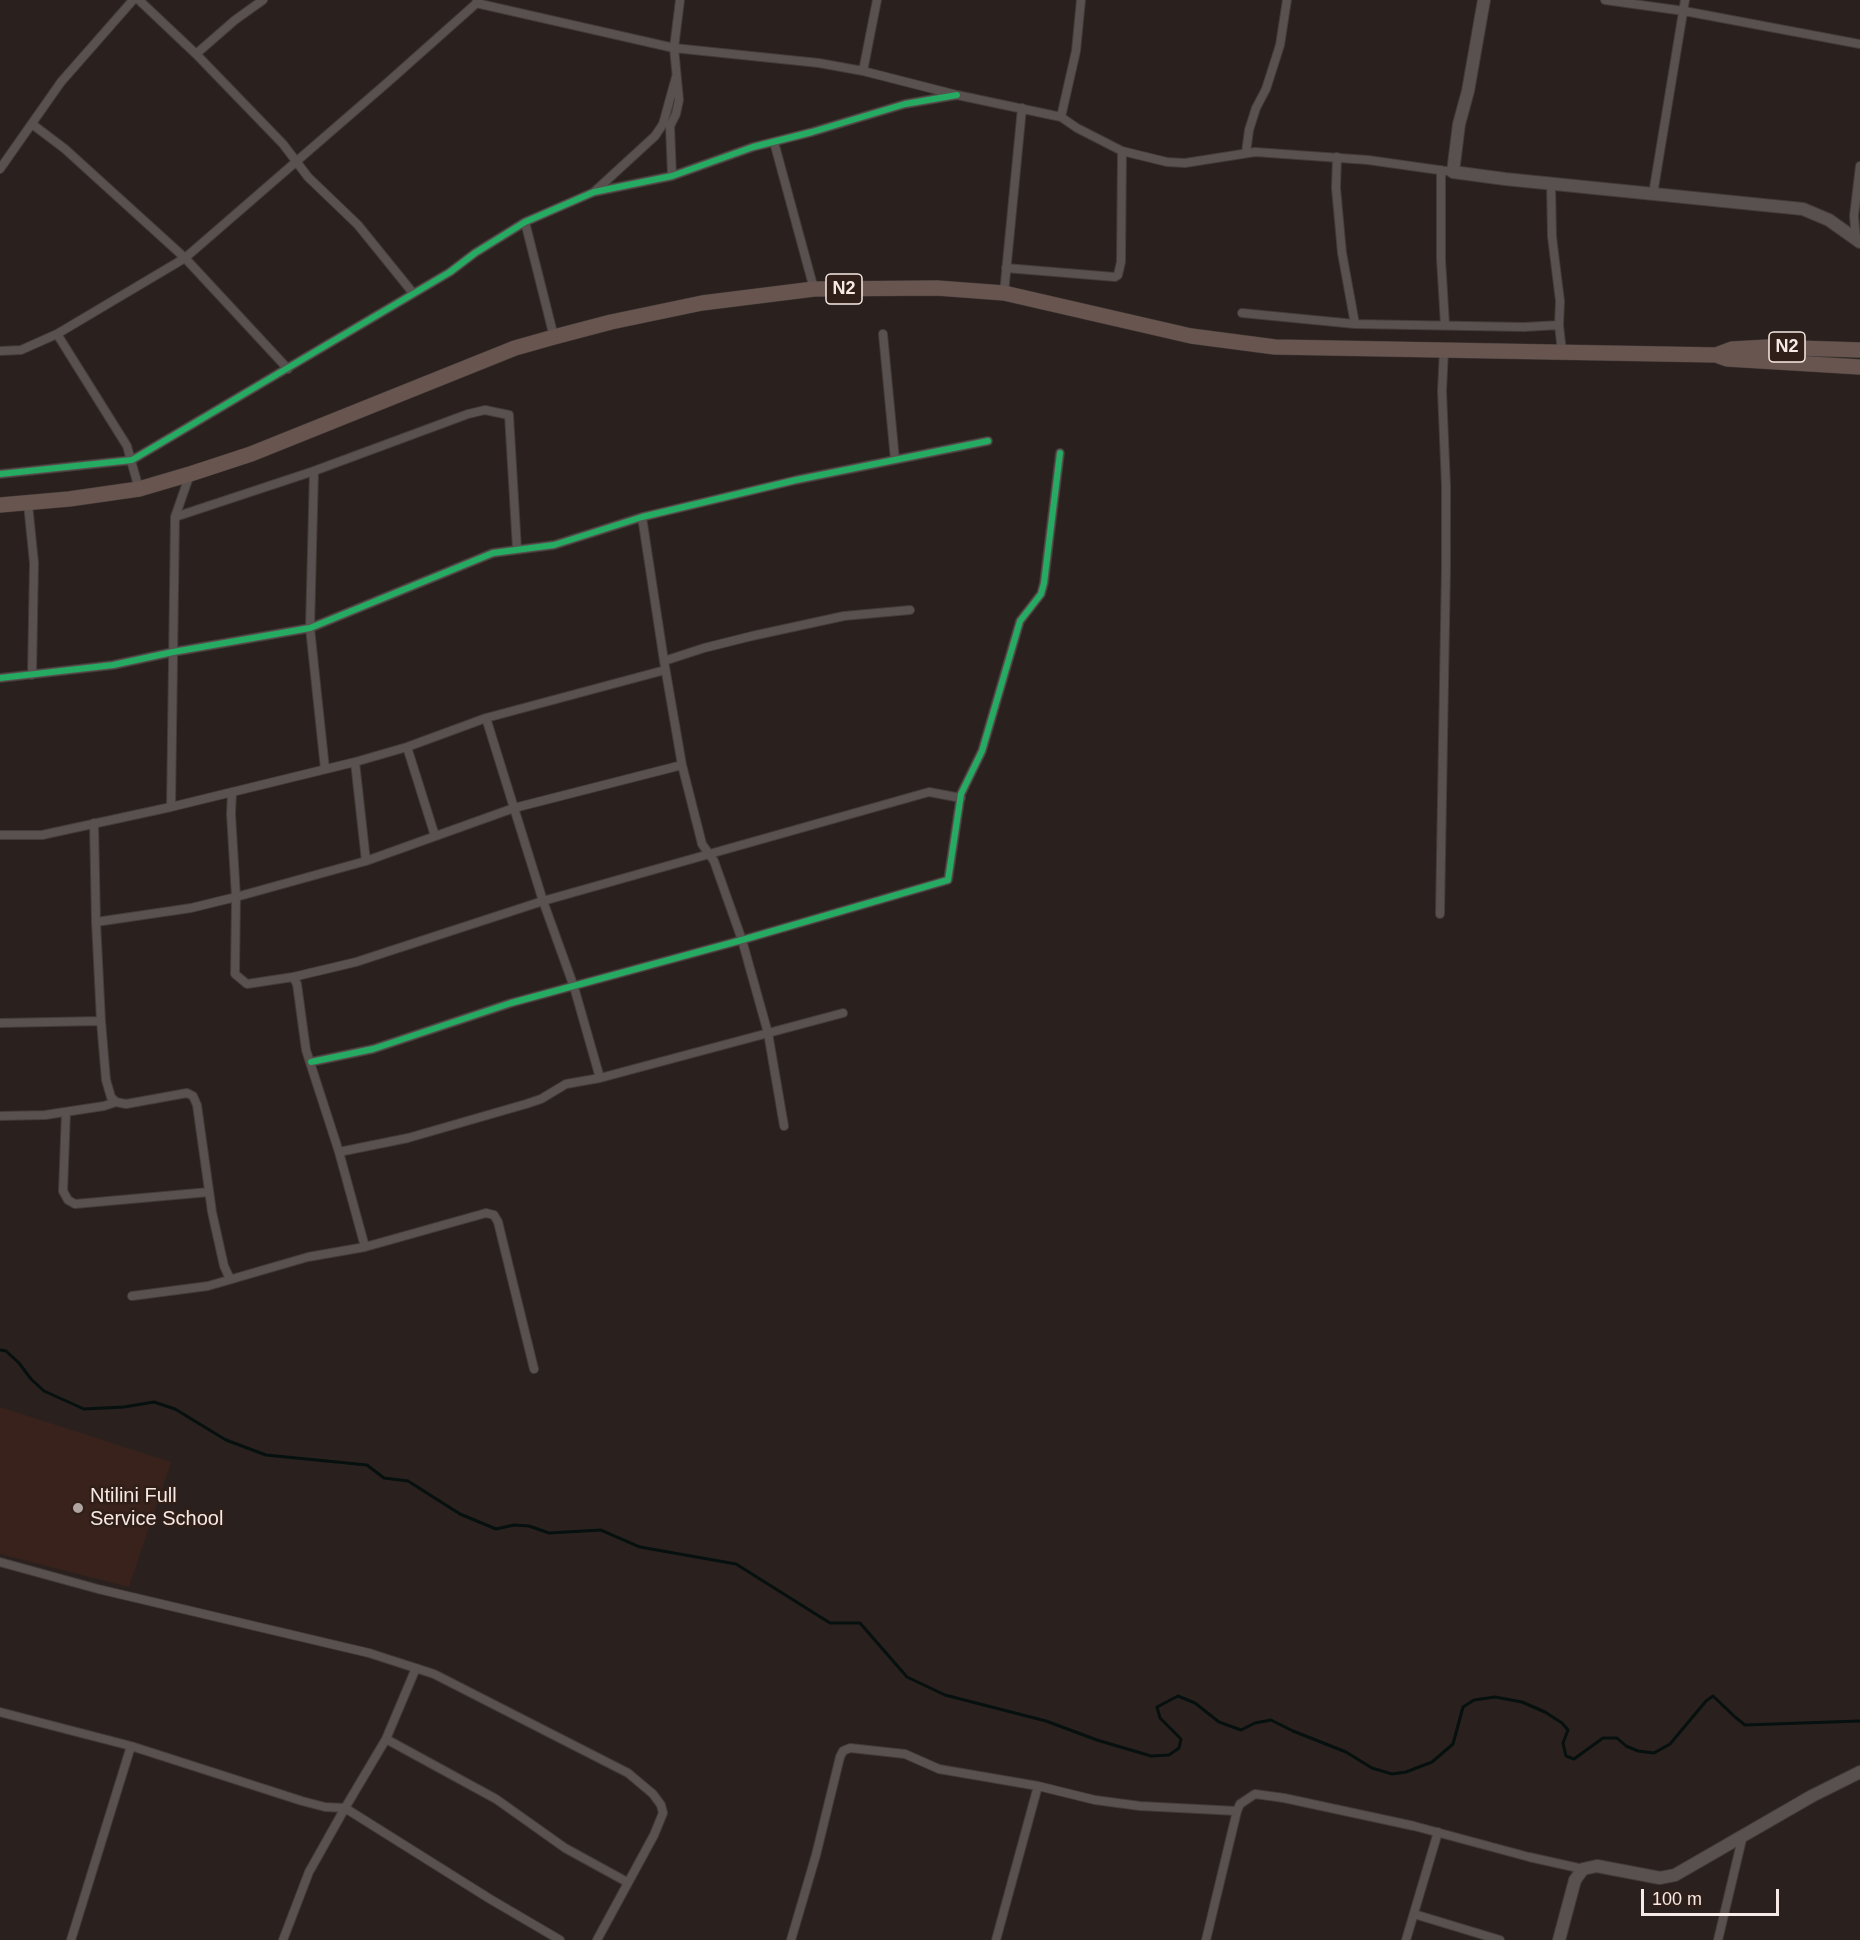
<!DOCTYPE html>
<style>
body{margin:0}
#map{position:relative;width:1860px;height:1940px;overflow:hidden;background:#2a211e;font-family:Arial,sans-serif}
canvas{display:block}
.scale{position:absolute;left:1641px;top:1889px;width:138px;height:27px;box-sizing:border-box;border:3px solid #f7eae6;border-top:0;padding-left:8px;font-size:18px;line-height:21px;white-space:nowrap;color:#f7eae6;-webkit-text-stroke:4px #301e18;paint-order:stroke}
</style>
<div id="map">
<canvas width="1860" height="1940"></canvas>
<div class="scale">100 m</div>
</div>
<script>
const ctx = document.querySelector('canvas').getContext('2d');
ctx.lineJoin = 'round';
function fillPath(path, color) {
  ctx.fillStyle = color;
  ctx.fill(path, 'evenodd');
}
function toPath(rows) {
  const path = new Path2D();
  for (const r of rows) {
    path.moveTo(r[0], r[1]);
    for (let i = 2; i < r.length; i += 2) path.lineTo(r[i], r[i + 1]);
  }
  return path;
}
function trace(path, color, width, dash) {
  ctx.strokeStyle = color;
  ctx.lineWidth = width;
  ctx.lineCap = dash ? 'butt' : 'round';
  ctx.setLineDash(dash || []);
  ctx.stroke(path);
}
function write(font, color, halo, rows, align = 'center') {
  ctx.font = font + ' Arial,sans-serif';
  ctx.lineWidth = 5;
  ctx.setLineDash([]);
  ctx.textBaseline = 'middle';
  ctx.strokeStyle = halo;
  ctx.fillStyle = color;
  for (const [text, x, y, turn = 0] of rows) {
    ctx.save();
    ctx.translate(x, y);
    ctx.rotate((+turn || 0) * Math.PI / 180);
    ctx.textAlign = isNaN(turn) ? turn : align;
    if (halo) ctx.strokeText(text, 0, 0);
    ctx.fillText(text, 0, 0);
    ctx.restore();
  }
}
const built = toPath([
 [0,1407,171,1462,129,1587,0,1554]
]);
const stream = toPath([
 [0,1350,6,1351,19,1363,31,1379,44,1391,84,1409,124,1407,154,1402,175,1409,226,1440,266,1455,367,1465,384,1478,408,1481,460,1514,496,1529,514,1525,529,1526,549,1533,601,1530,640,1547,736,1564,830,1623,860,1623,907,1677,945,1695,1046,1721,1097,1740,1151,1756,1169,1755,1179,1748,1181,1739,1160,1718,1157,1707,1178,1696,1195,1703,1219,1722,1241,1730,1255,1723,1271,1720,1293,1731,1346,1752,1372,1768,1392,1774,1406,1772,1432,1762,1453,1744,1463,1707,1474,1700,1495,1697,1522,1702,1545,1712,1562,1723,1568,1730,1563,1743,1566,1756,1574,1759,1603,1738,1617,1738,1626,1746,1638,1751,1654,1753,1670,1744,1706,1701,1713,1696,1735,1717,1745,1725,1860,1721]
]);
const street = toPath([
 [139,0,196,54,283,144,308,177,358,225,413,293],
 [1605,0,1684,11,1860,44],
 [476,3,674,48,819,63,863,71,957,95,1061,117,1077,128,1122,151,1167,162,1185,163,1255,152,1368,160,1453,172],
 [196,54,235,20,263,0],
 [863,71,877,0],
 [1061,117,1076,51,1081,0],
 [32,124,65,149,185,258,288,369],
 [774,142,814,289],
 [1246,153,1249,130,1256,108,1266,89,1280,45,1287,0],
 [1337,157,1336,188,1342,253,1355,324],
 [0,169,61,82,133,0],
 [1441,170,1441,259,1445,325],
 [672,176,670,126,676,114,679,100,674,48,680,0],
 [1551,184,1552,237,1560,301,1559,325],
 [594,192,655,136,663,124,676,77],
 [1653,194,1685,0],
 [525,222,554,337],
 [1856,239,1854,216,1860,166],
 [1006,268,1115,277,1118,275,1121,262,1122,151],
 [1004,293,1022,108],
 [1242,313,1355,324,1524,327,1559,325,1562,352],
 [57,334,127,446,139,489],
 [883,334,895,460],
 [0,351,21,350,57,334,185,258,388,82,479,1],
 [314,471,310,628,325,769],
 [0,474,132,460,450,272,475,253,525,222,594,192,672,176,753,147,812,132,905,104,957,95],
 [28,504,34,563,32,675],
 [175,517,314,471,468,414,485,410,509,415,517,549],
 [642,517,664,661,682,765,702,844,714,861,742,940,768,1033,784,1126],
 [664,661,704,648,752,636,844,616,910,610],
 [0,678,113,665,173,652,310,628,493,553,554,545,642,517,796,480,988,441],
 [486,718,543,901,574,987,600,1078],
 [407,747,435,836],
 [355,762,366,861],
 [232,792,231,814,236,897,235,974,247,984,293,977,297,984,306,1050,339,1152,365,1247],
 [171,807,175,517,190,474],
 [94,823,96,922,101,1021,106,1080,111,1097,116,1102,126,1104,187,1093,193,1096,197,1105,212,1212,224,1266,230,1279],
 [0,835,42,835,171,807,355,762,407,747,486,718,665,670],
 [1440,914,1446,567,1446,486,1442,391,1444,350],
 [96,922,191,908,236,897,366,861,514,808,682,765],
 [293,977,356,962,543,901,929,792,961,798],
 [0,1023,101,1021],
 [311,1062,373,1049,511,1003,742,940,948,880,961,794,982,751,1020,621,1041,594,1044,583,1060,453],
 [66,1112,63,1191,68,1200,75,1204,209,1192],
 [0,1116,45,1115,104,1106,116,1102],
 [339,1152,408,1138,526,1104,541,1099,566,1084,600,1078,843,1013],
 [132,1296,208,1286,308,1257,365,1247,486,1213,494,1215,498,1222,534,1369],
 [0,1562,98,1589,369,1653,434,1674,628,1773,653,1794,661,1805,663,1813,654,1835,597,1940],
 [416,1668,386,1739,345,1808,490,1899,560,1940],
 [0,1712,131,1746,302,1801,325,1807,345,1808,309,1872,283,1940],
 [386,1739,496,1799,565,1848,627,1882],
 [1414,1914,1500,1940],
 [71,1940,131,1746],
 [791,1940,816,1855,840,1757,843,1751,850,1748,905,1754,939,1769,1038,1786,1095,1800,1140,1806,1237,1811],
 [996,1940,1038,1786],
 [1206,1940,1237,1811,1240,1804,1255,1794,1284,1798,1414,1826,1529,1857,1583,1869],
 [1406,1940,1438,1832],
 [1718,1940,1743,1835]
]);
const secondary = toPath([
 [1484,0,1468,91,1459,124,1453,172,1505,179,1803,209,1829,220,1860,242],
 [1559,1940,1575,1880,1583,1869,1597,1866,1660,1878,1675,1875,1812,1796,1860,1772]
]);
const highway = toPath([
 [1716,355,1732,349,1768,347,1860,350],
 [0,505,69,499,139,489,190,474,251,454,515,348,554,337,611,322,702,303,814,289,937,288,1004,293,1191,336,1275,347,1716,355,1727,359,1860,367]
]);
const cycleway = toPath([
 [0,474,132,460,450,272,475,253,525,222,594,192,672,176,753,147,812,132,905,104,957,95],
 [0,678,113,665,173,652,310,628,493,553,554,545,642,517,796,480,988,441],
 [311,1062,373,1049,511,1003,742,940,948,880,961,794,982,751,1020,621,1041,594,1044,583,1060,453]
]);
const markers = [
 [78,1508,6,"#afa4a0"]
];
const shields = [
 [844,289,36],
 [1787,347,36]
];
const shieldNames = [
 ["N2",844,289],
 ["N2",1787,347]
];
const poiNames = [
 ["Ntilini Full",90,1496],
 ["Service School",90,1519]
];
fillPath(built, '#38221b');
trace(stream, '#06100f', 3);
trace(street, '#433b39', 10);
trace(secondary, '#433b39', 14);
trace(highway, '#433b39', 16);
trace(street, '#59514f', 8);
trace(secondary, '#59514f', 12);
trace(highway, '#68554f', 15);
trace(cycleway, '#26ab63', 6);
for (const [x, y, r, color] of markers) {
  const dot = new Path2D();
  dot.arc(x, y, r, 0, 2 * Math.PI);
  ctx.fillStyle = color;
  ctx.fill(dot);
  trace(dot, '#301e18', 2);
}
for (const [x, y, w] of shields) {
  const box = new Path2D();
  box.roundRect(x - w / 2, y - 15, w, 30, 4.5);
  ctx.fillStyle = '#301e18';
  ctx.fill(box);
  trace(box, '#f7eae6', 1.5);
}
write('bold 18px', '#f7eae6', null, shieldNames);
write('20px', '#f7eae6', '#301e18', poiNames, 'left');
</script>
